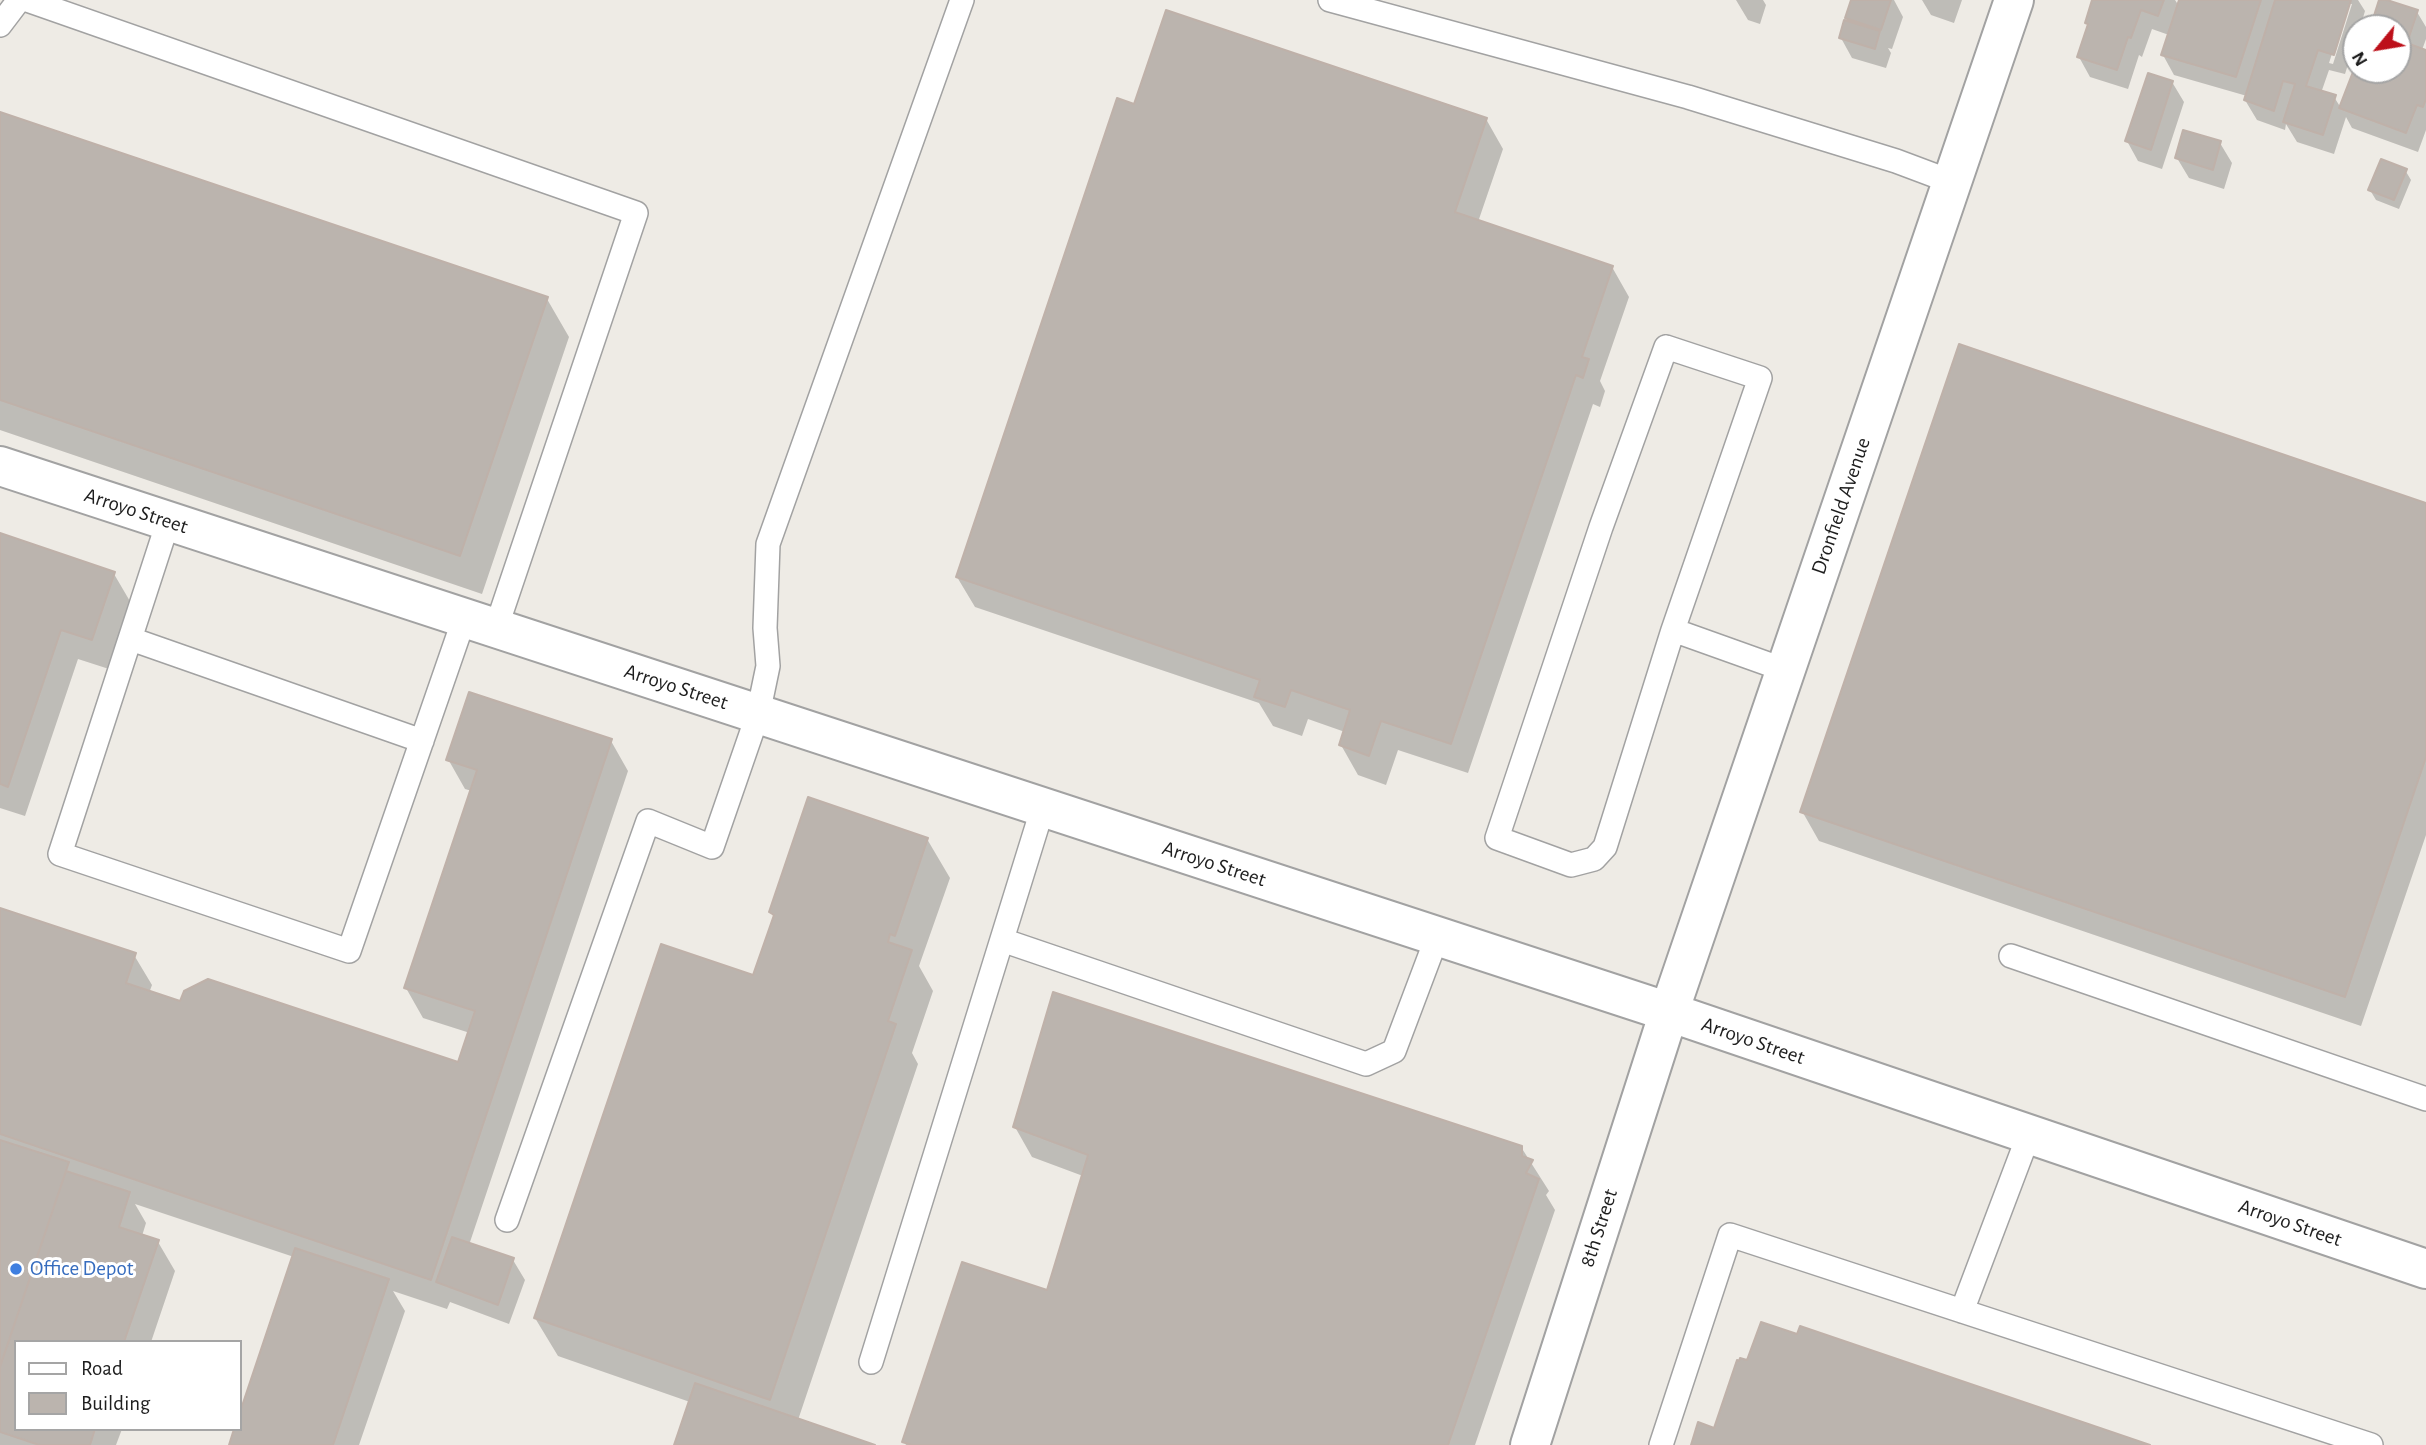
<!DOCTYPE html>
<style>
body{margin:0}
#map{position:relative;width:2426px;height:1445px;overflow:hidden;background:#eeebe5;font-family:"Alegreya Sans",sans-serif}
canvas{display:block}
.legend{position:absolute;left:14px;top:1340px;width:228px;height:91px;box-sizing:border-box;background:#fff;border:2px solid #a5a5a5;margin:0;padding:9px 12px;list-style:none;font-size:21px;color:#1e1e1e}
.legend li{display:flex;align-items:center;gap:14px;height:35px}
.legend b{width:35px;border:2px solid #a5a5a5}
.north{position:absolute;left:2342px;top:14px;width:70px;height:70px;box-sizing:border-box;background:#fff;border:2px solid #a5a5a5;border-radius:50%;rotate:240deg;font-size:19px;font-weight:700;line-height:28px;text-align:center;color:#1e1e1e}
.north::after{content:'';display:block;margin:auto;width:24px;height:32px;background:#bd101a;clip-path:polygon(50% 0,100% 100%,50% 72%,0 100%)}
</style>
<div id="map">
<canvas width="2426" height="1445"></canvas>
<ul class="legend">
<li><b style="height:9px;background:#fff"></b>Road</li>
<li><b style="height:19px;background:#bbb4ae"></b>Building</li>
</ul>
<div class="north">N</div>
</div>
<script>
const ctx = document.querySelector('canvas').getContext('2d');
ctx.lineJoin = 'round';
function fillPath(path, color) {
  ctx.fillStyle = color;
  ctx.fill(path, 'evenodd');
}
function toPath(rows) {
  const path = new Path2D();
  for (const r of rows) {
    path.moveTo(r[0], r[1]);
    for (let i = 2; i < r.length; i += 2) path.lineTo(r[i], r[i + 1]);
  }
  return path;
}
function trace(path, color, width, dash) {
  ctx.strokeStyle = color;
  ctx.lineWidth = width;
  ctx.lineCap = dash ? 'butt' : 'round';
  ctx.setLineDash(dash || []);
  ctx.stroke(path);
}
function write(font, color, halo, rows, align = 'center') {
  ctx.font = font + ' "Alegreya Sans",sans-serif';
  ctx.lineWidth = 6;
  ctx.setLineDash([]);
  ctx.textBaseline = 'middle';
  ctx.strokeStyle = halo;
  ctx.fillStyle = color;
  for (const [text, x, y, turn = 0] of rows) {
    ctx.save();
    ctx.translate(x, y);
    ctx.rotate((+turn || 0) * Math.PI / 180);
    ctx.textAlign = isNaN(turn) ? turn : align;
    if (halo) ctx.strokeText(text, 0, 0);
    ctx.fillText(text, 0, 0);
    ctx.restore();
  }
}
const shadow = toPath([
 [1736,0,1763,0,1766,5,1760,24,1748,20],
 [1853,0,1894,0,1903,17,1892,49,1888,48,1891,53,1886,68,1852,58,1841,38,1850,24,1847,18],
 [1922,0,1962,0,1954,23,1931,15],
 [2094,0,2175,0,2179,6,2181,0,2358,0,2365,11,2360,28,2356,28,2356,39,2345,74,2329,70,2321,93,2334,97,2341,108,2356,66,2356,70,2398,70,2398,28,2372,28,2382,0,2417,12,2426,27,2426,39,2422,50,2426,51,2426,130,2418,152,2352,128,2346,117,2334,154,2297,142,2286,124,2285,130,2257,120,2245,100,2247,96,2174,75,2163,55,2169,35,2152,29,2142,57,2139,55,2128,89,2090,77,2079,57,2089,26,2087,22],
 [2348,4,2352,4,2333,64,2329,63],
 [2172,82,2184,102,2162,169,2138,161,2127,141],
 [1135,106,1486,119,1503,149,1478,222,1612,267,1629,297,1600,381,1605,391,1600,407,1593,404,1468,773,1398,750,1386,785,1358,775,1341,745,1345,732,1308,719,1302,736,1273,726,1259,703,975,607,957,577],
 [0,114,547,299,569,337,482,594,0,430],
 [2220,143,2232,163,2224,189,2189,178,2177,158],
 [2405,170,2411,180,2399,209,2376,200,2370,190],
 [2426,505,2426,835,2361,1026,1819,841,1802,811],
 [0,535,114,574,131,603,109,669,78,659,25,816,0,808],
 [611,741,628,771,469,1245,513,1260,525,1280,509,1324,450,1302,447,1309,393,1291,405,1311,359,1445,230,1445,240,1429,240,1417,294,1257,135,1204,146,1223,142,1236,158,1242,175,1271,151,1342,16,1342,16,1429,122,1429,116,1445,0,1445,0,910,134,955,152,985,149,993,181,1003,459,1064,470,1033,423,1018,406,988,472,791,465,789,448,759],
 [927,839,950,878,919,966,933,991,912,1053,918,1064,798,1420,870,1445,676,1445,690,1402,558,1356,535,1318,754,977,774,918,771,912],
 [1015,1127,1521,1147,1549,1191,1546,1195,1555,1210,1475,1445,906,1445,904,1441,1048,1292,1083,1176,1032,1157]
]);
const building = toPath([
 [1851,0,1891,0,1881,30,1845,18,1851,0],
 [2092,0,2164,0,2158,16,2141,10,2131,38,2128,37,2117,70,2077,57,2088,24,2085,23,2092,0],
 [2179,0,2261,0,2236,77,2161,55,2179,0],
 [2275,0,2351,0,2334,55,2318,50,2306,86,2336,95,2323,135,2283,122,2295,84,2283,81,2274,111,2244,100,2275,0],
 [2379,0,2387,0,2418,10,2407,43,2426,50,2426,99,2423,107,2417,105,2406,133,2339,108,2356,64,2356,70,2398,70,2398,28,2370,28,2379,0],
 [1166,10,1487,118,1455,212,1613,266,1582,357,1589,359,1583,378,1576,375,1451,744,1381,721,1369,756,1339,745,1350,710,1291,690,1285,707,1254,697,1260,680,956,577,1117,98,1134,104,1166,10],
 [1844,20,1880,31,1875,49,1839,38,1844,20],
 [2148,73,2173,81,2151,150,2125,141,2148,73],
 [0,112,548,297,460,556,0,400,0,112],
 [2183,130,2221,141,2213,170,2175,158,2183,130],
 [2381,159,2407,169,2394,200,2368,190,2381,159],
 [1959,344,2426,503,2426,757,2345,997,1800,812,1959,344],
 [0,533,115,572,92,640,61,630,8,787,0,784,0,533],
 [469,692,612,739,431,1280,0,1134,0,908,136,953,126,983,180,1001,184,991,208,979,458,1062,475,1011,404,988,477,770,446,760,469,692],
 [808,797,928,838,895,936,890,934,888,942,912,950,888,1021,896,1024,770,1400,534,1318,661,944,753,975,774,915,769,912,808,797],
 [1053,992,1522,1146,1522,1156,1533,1160,1526,1173,1539,1179,1448,1445,912,1445,902,1442,962,1262,1047,1290,1088,1155,1013,1127,1053,992],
 [0,1140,69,1162,0,1367,0,1140],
 [66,1171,130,1192,119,1227,159,1240,124,1342,16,1342,16,1429,95,1429,90,1445,39,1445,0,1432,0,1367,66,1171],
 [452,1237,514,1258,498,1305,436,1282,452,1237],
 [295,1248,389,1279,333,1445,229,1445,234,1429,240,1429,240,1412,295,1248],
 [1761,1322,1797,1334,1800,1326,2150,1445,1691,1445,1698,1422,1714,1428,1737,1360,1739,1361,1740,1358,1747,1360,1761,1322],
 [695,1383,875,1445,674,1445,695,1383]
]);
const service = toPath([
 [27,0,636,213,496,628],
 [1330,0,1688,97,1896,161,1952,182],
 [0,25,19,0],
 [1666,347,1760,378,1673,630,1605,847,1594,859,1571,865,1497,838,1601,527,1666,347],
 [168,522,60,854,349,951,464,619],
 [1673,630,1785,670],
 [131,639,422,741],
 [1002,940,1366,1064,1394,1051,1437,937],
 [2011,956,2426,1099],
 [507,1220,648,821,712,847,758,714,768,666,765,628,768,544,962,0],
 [1962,1311,2029,1134],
 [871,1362,1043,807],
 [1661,1445,1730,1235,2371,1445]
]);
const minor = toPath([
 [0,466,1669,1012,2426,1269],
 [1530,1445,1669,1012]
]);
const tertiary = toPath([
 [1669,1012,2014,0]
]);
const markers = [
 [16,1269,7,"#3f7fe0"]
];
const streetNames = [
 ["Dronfield Avenue",1841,506,-71],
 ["Arroyo Street",136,511,18],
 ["Arroyo Street",676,687,18],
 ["Arroyo Street",1214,864,18],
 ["Arroyo Street",1753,1041,19],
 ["Arroyo Street",2290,1223,19],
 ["8th Street",1599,1228,-72]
];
const shopNames = [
 ["Office Depot",30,1269]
];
fillPath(shadow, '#0003');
fillPath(building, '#bbb4ae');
trace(building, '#bfb1a9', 2);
trace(service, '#a2a2a2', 26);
trace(minor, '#a2a2a2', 42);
trace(tertiary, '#a2a2a2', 42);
trace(service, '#fff', 23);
trace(minor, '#fff', 38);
trace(tertiary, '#fff', 38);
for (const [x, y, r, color] of markers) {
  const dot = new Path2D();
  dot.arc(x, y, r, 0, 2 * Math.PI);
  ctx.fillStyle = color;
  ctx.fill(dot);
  trace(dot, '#fff', 2.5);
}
write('21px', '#1e1e1e', '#fff', streetNames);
write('21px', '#366cbe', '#fff', shopNames, 'left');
</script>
